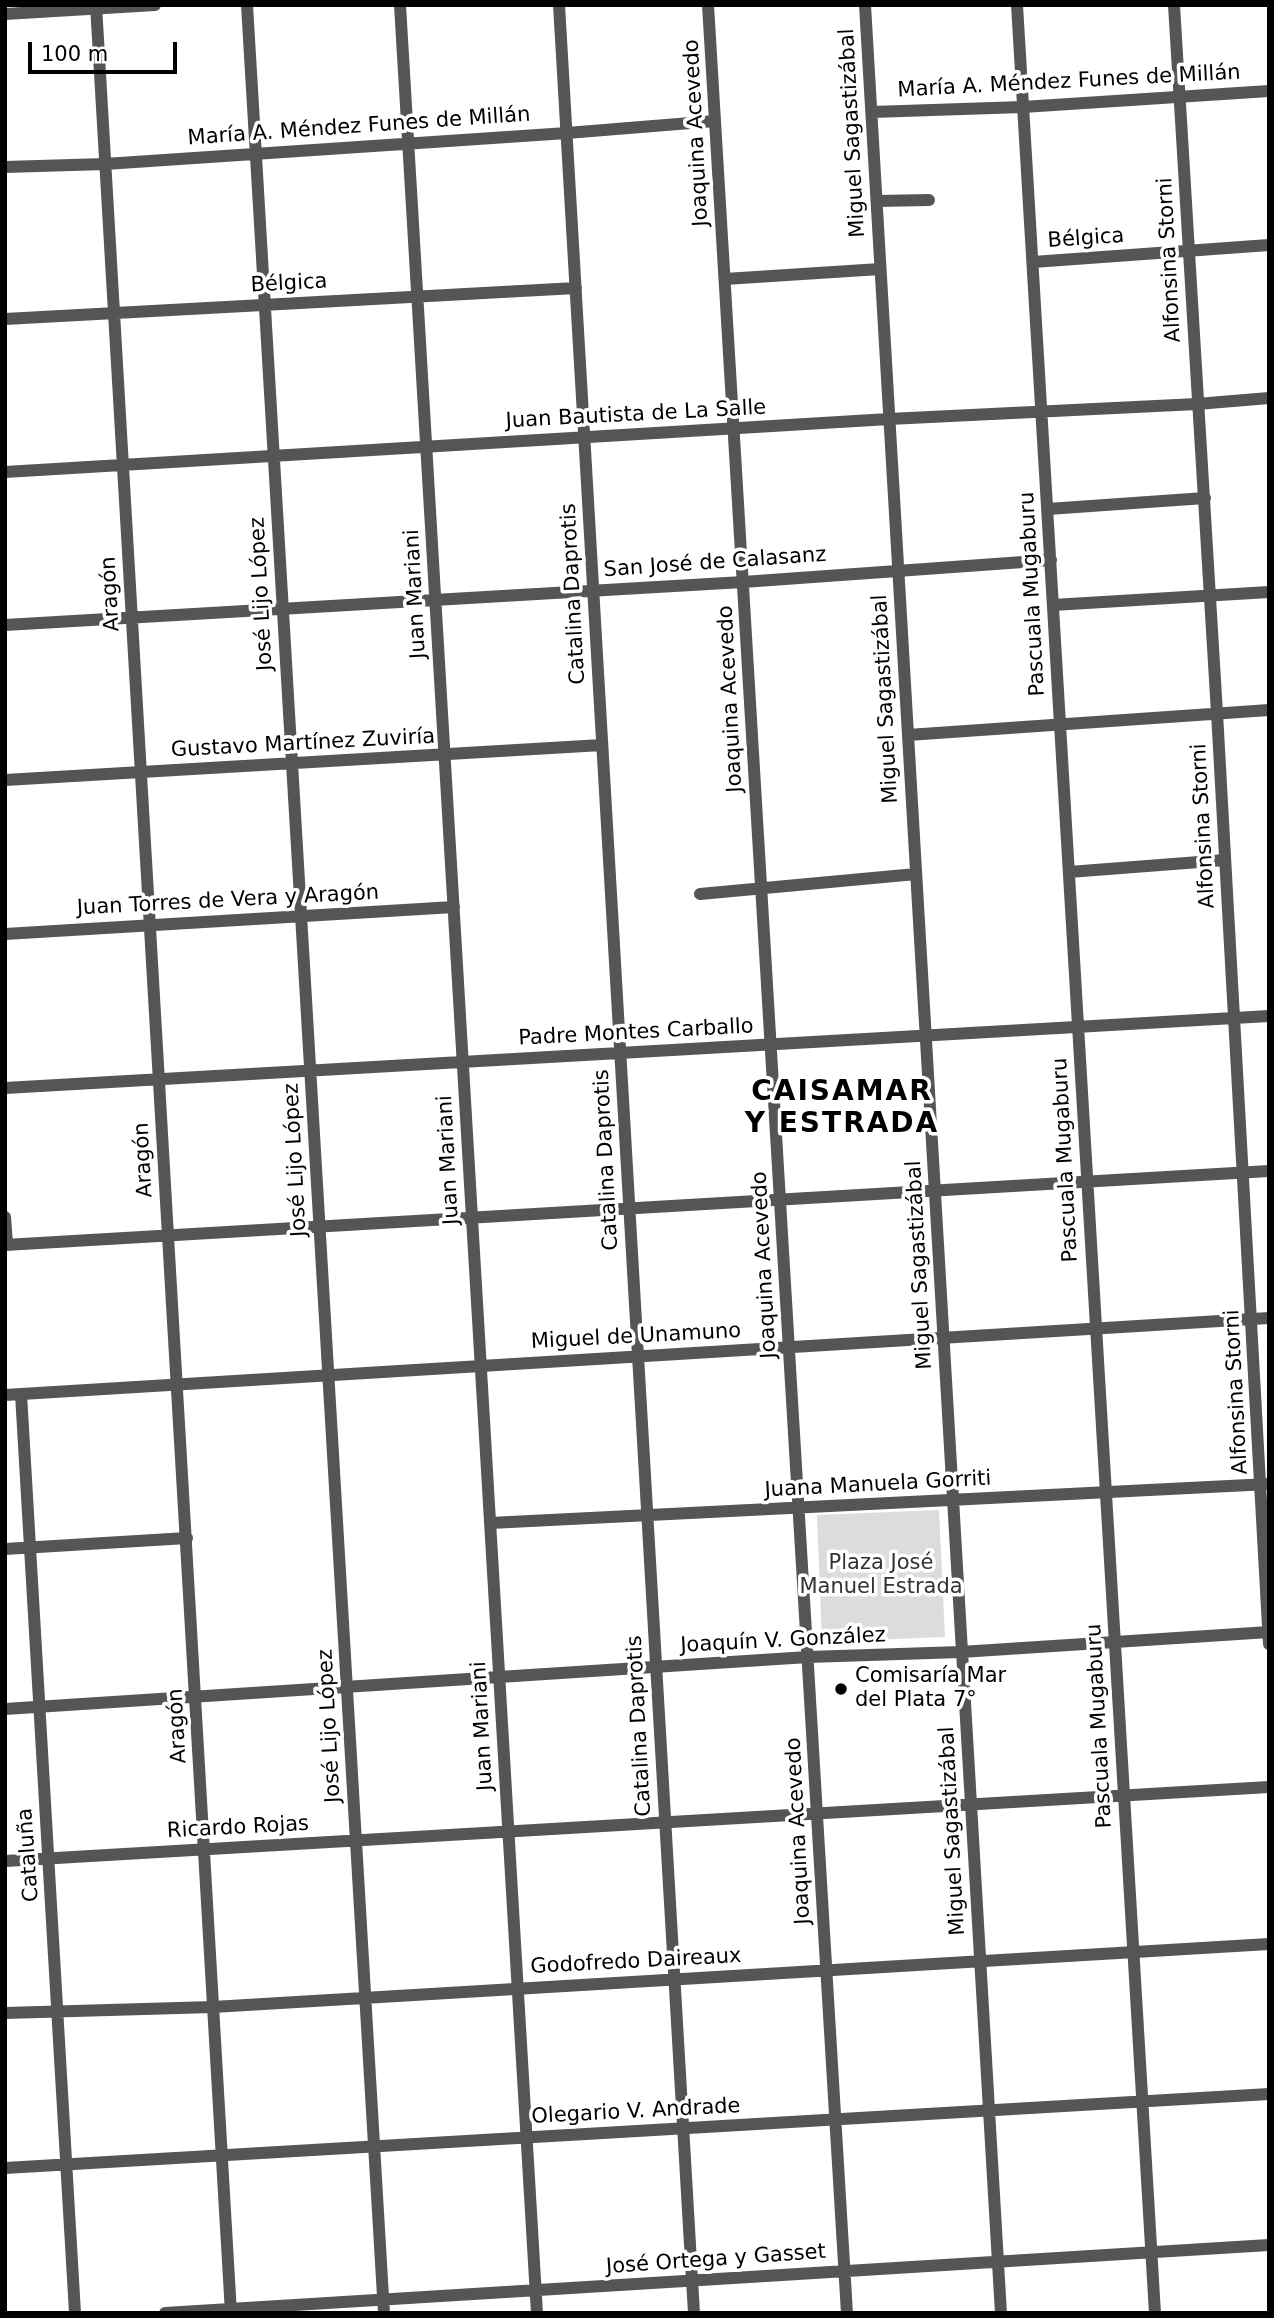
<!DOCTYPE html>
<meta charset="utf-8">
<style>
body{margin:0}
#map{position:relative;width:1274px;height:2318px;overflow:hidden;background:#fff;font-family:"DejaVu Sans",sans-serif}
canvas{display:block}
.frame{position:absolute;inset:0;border:7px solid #000;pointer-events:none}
.scale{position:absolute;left:28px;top:42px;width:149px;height:32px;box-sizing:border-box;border:4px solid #000;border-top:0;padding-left:9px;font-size:21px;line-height:24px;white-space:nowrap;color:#000;-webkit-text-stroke:5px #fff;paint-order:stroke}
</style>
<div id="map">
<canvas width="1274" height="2318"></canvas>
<div class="frame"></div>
<div class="scale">100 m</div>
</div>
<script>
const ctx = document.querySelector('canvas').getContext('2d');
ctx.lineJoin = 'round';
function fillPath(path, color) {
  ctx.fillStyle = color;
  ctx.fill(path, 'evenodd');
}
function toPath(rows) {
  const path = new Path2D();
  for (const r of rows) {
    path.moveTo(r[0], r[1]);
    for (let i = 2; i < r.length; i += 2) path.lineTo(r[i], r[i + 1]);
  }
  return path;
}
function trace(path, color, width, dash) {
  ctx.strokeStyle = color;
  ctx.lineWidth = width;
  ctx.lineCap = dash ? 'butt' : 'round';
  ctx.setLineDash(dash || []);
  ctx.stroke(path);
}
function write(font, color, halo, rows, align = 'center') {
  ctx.font = font + ' "DejaVu Sans",sans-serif';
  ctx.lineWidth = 7;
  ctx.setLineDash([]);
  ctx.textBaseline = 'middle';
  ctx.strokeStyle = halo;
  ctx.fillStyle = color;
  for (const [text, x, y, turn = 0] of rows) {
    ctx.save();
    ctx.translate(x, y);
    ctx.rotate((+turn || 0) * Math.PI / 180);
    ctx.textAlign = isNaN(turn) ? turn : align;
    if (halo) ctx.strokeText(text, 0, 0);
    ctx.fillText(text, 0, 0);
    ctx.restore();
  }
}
const green = toPath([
 [939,1510,945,1637,822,1642,817,1515]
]);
const minor = toPath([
 [96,5,231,2313],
 [247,5,384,2313],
 [400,5,537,2313],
 [559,5,694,2313],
 [708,5,847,2313],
 [865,5,1001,2313],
 [1017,5,1155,2313],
 [1174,5,1217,713,1269,1644],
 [5,14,155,5],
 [872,112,1023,107,1269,91],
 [5,167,105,164,567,133,715,121],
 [877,201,929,200],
 [1033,262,1269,245],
 [725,279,880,269],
 [5,319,576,288],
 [5,472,889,419,1197,404,1269,398],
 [1048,509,1205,498],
 [1053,605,1269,592],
 [5,625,743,582,1051,560],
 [908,735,1269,710],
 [5,780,602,745],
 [1069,872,1225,860],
 [700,894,916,874],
 [5,934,454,907],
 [5,1088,1269,1016],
 [5,1217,7,1244],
 [5,1245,1269,1171],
 [21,1394,75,2313],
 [5,1395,1269,1318],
 [490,1523,1269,1484],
 [5,1549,187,1538],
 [5,1709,808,1657,961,1652,1269,1632],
 [5,1861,1269,1787],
 [5,2013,213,2007,1269,1944],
 [5,2168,1269,2094],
 [165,2313,1269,2245]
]);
const markers = [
 [841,1689,7,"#000"]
];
const streetNames = [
 ["María A. Méndez Funes de Millán",1069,82,-3],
 ["María A. Méndez Funes de Millán",359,127,-4],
 ["Joaquina Acevedo",697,133,-93],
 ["Miguel Sagastizábal",853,133,-93],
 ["Bélgica",1086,239,-4],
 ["Alfonsina Storni",1170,260,-93],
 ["Bélgica",289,284,-3],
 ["Juan Bautista de La Salle",636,415,-3],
 ["San José de Calasanz",715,563,-4],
 ["Aragón",111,594,-93],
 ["José Lijo López",262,594,-93],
 ["Juan Mariani",416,594,-93],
 ["Catalina Daprotis",574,594,-93],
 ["Pascuala Mugaburu",1033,594,-93],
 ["Joaquina Acevedo",731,699,-93],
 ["Miguel Sagastizábal",886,699,-93],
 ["Gustavo Martínez Zuviría",303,744,-3],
 ["Alfonsina Storni",1204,826,-93],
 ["Juan Torres de Vera y Aragón",228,901,-3],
 ["Padre Montes Carballo",636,1033,-3],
 ["Aragón",144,1160,-93],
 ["José Lijo López",296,1160,-93],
 ["Juan Mariani",449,1160,-93],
 ["Catalina Daprotis",607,1160,-93],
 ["Pascuala Mugaburu",1066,1160,-93],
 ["Joaquina Acevedo",765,1265,-93],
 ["Miguel Sagastizábal",920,1265,-93],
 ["Miguel de Unamuno",636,1337,-3],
 ["Alfonsina Storni",1237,1392,-93],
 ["Juana Manuela Gorriti",878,1485,-3],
 ["Joaquín V. González",783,1641,-3],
 ["Aragón",178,1726,-93],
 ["José Lijo López",330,1726,-93],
 ["Juan Mariani",483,1726,-93],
 ["Catalina Daprotis",640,1726,-93],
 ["Pascuala Mugaburu",1100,1726,-93],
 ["Ricardo Rojas",238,1828,-3],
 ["Joaquina Acevedo",799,1831,-93],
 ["Miguel Sagastizábal",953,1831,-93],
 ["Cataluña",29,1855,-94],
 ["Godofredo Daireaux",636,1962,-3],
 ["Olegario V. Andrade",636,2112,-3],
 ["José Ortega y Gasset",716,2260,-4]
];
const parkNames = [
 ["Plaza José",881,1564],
 ["Manuel Estrada",881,1588]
];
const poiNames = [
 ["Comisaría Mar",855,1677],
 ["del Plata 7°",855,1701]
];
const districtNames = [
 ["CAISAMAR",842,1093],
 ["Y ESTRADA",842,1125]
];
fillPath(green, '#dcdcdc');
trace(minor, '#555', 12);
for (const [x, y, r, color] of markers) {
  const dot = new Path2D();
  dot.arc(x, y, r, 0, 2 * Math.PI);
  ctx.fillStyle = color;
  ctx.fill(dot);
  trace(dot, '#fff', 2.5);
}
write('21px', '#000', '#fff', streetNames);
write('21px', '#333', '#fff', parkNames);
write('21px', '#000', '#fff', poiNames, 'left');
ctx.letterSpacing = '2px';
write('bold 28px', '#000', '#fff', districtNames);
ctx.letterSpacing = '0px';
</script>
